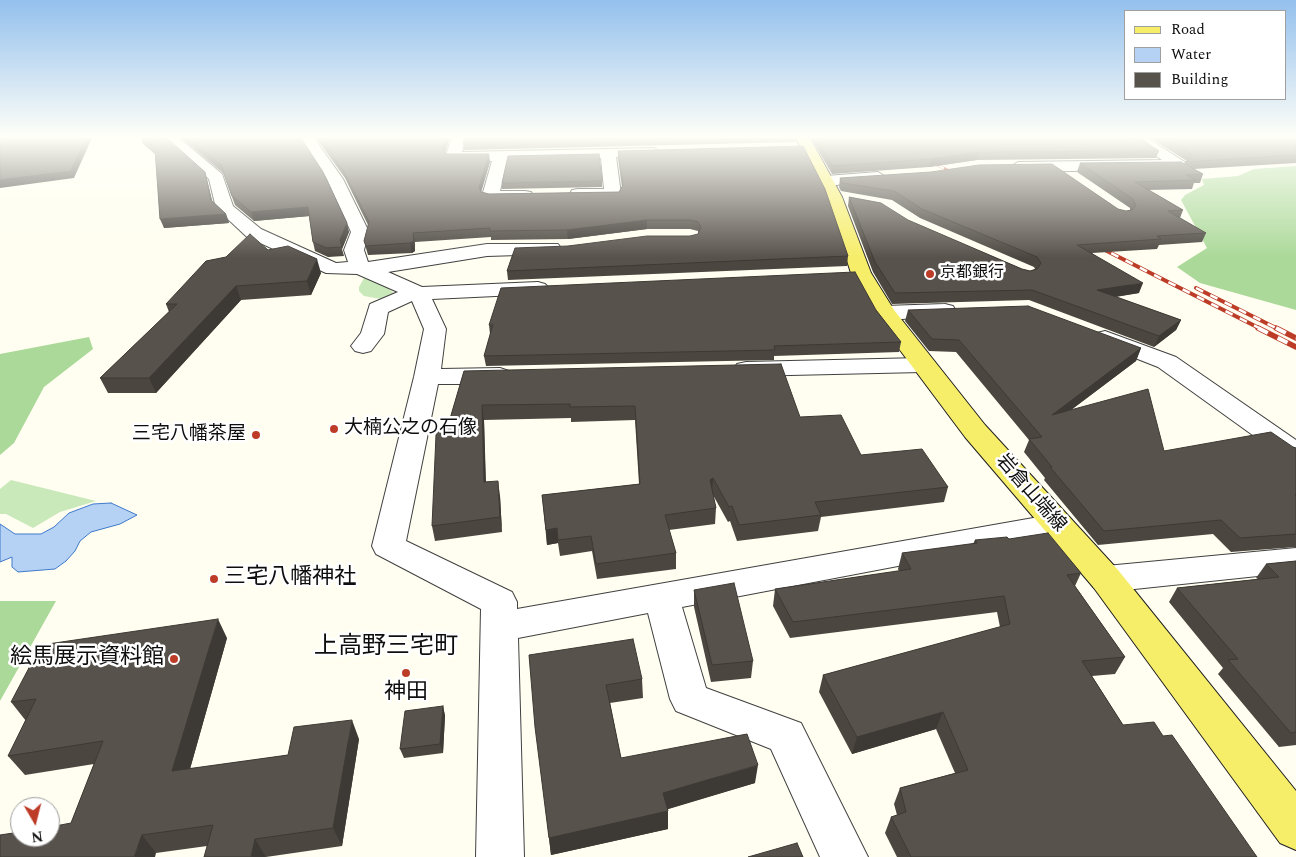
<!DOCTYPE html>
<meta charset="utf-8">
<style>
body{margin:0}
#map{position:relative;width:1296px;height:857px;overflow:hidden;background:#fffef0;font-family:Spectral,serif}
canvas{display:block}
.legend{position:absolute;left:1124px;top:10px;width:162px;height:90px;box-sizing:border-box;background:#fff;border:1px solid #9f9f9f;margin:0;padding:6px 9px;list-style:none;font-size:15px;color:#0e0e0e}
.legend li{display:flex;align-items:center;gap:10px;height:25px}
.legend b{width:25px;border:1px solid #9f9f9f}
.north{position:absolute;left:10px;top:797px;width:50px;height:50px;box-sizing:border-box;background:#fff;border:1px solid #9f9f9f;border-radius:50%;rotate:172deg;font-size:14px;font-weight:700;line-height:20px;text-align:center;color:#0e0e0e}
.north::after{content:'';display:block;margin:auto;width:18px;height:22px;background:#bd3c28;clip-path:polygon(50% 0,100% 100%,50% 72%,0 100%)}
</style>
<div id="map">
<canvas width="1296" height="857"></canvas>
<ul class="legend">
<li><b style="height:6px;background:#f6ed69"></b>Road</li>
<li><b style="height:14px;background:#b5d2f5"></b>Water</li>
<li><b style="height:14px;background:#57524b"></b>Building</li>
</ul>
<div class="north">N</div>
</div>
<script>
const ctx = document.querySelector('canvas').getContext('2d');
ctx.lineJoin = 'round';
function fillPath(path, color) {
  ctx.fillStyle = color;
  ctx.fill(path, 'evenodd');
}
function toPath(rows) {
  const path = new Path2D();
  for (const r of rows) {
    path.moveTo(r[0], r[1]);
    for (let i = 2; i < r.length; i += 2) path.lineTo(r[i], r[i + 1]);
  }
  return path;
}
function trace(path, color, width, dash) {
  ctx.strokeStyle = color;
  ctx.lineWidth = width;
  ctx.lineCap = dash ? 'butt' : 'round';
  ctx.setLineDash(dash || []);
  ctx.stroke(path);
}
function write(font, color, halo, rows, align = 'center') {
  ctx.font = font + ' Spectral,"Noto Sans JP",serif';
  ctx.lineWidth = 5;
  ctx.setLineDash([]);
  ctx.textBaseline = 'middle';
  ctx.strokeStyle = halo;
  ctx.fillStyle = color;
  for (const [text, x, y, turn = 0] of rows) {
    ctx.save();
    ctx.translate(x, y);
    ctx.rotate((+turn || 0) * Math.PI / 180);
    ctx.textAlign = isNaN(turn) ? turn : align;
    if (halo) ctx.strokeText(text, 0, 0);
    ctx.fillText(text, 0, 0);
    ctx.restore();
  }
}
const green = toPath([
 [364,278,385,286,398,296,381,299,364,296,359,291,359,287],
 [11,480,96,501,60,512,33,528,6,514,0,514,0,489]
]);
const forest = toPath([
 [1296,166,1296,310,1200,283,1177,267,1207,248,1181,200,1185,195,1204,185,1202,179,1238,176,1254,169],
 [89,337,93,349,44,387,14,443,0,455,0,354],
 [0,601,56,601,0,701]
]);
const water = toPath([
 [111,503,137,515,120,524,91,532,80,541,75,551,66,561,55,569,18,572,12,567,12,557,0,562,0,524,15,534,41,534,54,527,69,513,93,504,111,503]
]);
const minor = toPath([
 [163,138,179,138,222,174,233,206,261,229,336,263,348,262,344,250,351,232,327,179,300,138,314,138,343,179,369,232,364,250,368,262,487,244,558,244,561,248,558,252,551,254,487,256,388,272,422,287,538,282,545,284,549,288,545,292,538,294,432,299,446,329,441,369,500,368,509,371,513,376,509,381,500,384,438,384,406,541,512,592,517,602,517,609,1056,514,1067,517,1072,525,1067,533,1056,536,682,607,706,688,801,723,868,857,820,857,771,749,676,711,670,699,648,613,518,638,524,857,476,857,481,609,376,554,372,546,414,377,424,329,412,301,388,312,384,334,371,351,363,353,355,351,351,346,361,333,370,304,398,292,357,274,326,273,247,237,216,208,209,179,163,138],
 [452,138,466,138,462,152,654,148,661,152,654,156,616,157,621,194,619,198,613,199,578,199,572,198,570,194,572,190,578,189,604,189,601,158,507,160,500,191,525,191,531,192,533,196,531,200,525,201,490,201,484,200,482,196,492,161,448,160,445,157,452,138],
 [1130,138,1147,138,1188,164,1180,169,1018,172,1010,167,1018,162,1162,160,1130,138],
 [878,172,886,177,884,180,826,186,818,181,826,176,878,172],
 [945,304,953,306,956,311,953,316,884,320,876,318,873,313,876,308,884,306,945,304],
 [1105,331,1176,357,1296,440,1296,462,1286,459,1158,367,1097,343,1093,338,1097,333,1105,331],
 [922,358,931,360,934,365,931,370,922,372,746,376,737,374,734,369,737,364,746,362,922,358],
 [1296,548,1296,572,1106,592,1094,588,1089,579,1094,570,1106,566,1296,548]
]);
const major = toPath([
 [796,138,810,138,842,197,871,273,894,310,985,425,1118,570,1296,791,1296,850,1280,843,1094,588,965,437,876,318,851,273,826,197,796,138]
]);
const railFar2 = toPath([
 [928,160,959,176]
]);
const railFar1 = toPath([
 [1097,246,1261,329],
 [1196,288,1278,329]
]);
const rail = toPath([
 [1258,328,1296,347],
 [1276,328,1296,338]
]);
const wall = toPath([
 [141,138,167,138,207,180,212,201,226,214,229,223,164,228,155,154,143,144],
 [181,138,301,138,349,232,342,249,344,256,328,257,315,251,313,242,309,216,254,221,235,205,223,173],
 [316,138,450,138,445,153,446,154,490,162,481,192,489,194,619,192,622,187,618,159,618,151,848,256,847,266,508,280,507,271,568,246,690,236,698,234,698,231,690,229,647,229,568,239,491,240,491,237,415,242,415,251,412,253,368,255,364,241,368,225,345,178],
 [465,138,797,138,796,142,464,150,463,143],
 [811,138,1140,138,1159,151,1156,158,977,160,929,167,832,174],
 [1150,138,1296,138,1296,163,1194,169,1203,174,1200,183,1194,183,1192,189,1149,190,1183,210,1180,218,1206,233,1202,242,1159,245,1157,249,1092,253,1139,293,1116,297,1181,320,1176,330,1154,347,1029,300,892,304,873,272,848,206,849,197,908,220,1022,269,1030,271,1035,269,1034,267,920,218,892,200,841,191,839,187,840,178,1126,211,1130,210,1130,208,1077,172,1080,163,1184,164,1185,162,1187,161],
 [602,181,602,187,502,189,502,183],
 [268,250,321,273,311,295,241,300,156,393,108,393,100,378,169,312,166,304],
 [876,310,901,342,899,352,774,356,774,360,486,366,484,356,491,334,490,334,489,325],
 [908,310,1141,348,1136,361,1071,410,1164,451,1293,447,1296,448,1296,547,1231,552,1213,534,1098,545,1044,480,1045,478,1024,452,1029,440,956,352,929,351,905,321],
 [464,371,800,417,861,455,948,487,944,502,821,517,818,531,737,541,730,521,728,522,713,495,716,508,715,524,669,530,676,553,676,569,597,579,592,551,560,556,558,543,547,545,542,495,639,484,635,420,571,422,571,418,484,420,486,482,500,496,502,532,435,541,432,526,447,429],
 [1009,539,1081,573,1075,586,1125,657,1115,674,1092,676,1123,725,1163,736,1257,857,897,857,885,833,891,817,897,815,894,804,900,788,955,773,936,729,852,754,819,692,823,675,1000,627,997,612,790,638,773,606,775,589,899,571,898,569,902,553,973,544,975,540],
 [1296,561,1296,745,1279,747,1218,674,1223,668,1169,602,1177,588,1258,579,1256,578,1266,564],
 [694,590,753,661,751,678,711,682,694,607],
 [227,638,190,769,288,755,359,739,342,846,266,857,207,846,156,853,71,823,94,764,25,775,8,756,26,721,11,702],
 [529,655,642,679,643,698,610,703,621,758,755,783,667,809,668,829,551,855,549,838],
 [443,706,445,716,443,753,404,758,400,749]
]);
const shadedWall = toPath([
 [86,138,92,138,74,178,0,188,0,180],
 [446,138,450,138,443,156,442,149],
 [979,152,977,160,929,167,930,159],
 [489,154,490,162,480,196,479,187],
 [205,172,214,208,211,200],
 [308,207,310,216,254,221,251,212],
 [226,214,229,223,164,228,160,219],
 [647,220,647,229,568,239,567,230],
 [347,223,349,232,342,249,340,240],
 [413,233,415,251,412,253,410,243],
 [317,259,321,273,311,295,307,281],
 [1143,283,1139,293,1093,300,1097,290],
 [236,286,241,300,156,393,149,378],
 [1181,320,1176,330,1154,347,1159,336],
 [1141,348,1136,361,1047,428,1052,415],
 [482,405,484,420,486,498,484,482],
 [713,478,712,493,710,480],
 [498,481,500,496,502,532,500,517],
 [557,528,558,543,547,545,546,530],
 [218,619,227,638,184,790,172,771],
 [443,706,445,716,443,753,440,744],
 [943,712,936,729,852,754,857,737],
 [352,720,359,739,342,846,333,828],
 [758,765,755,783,662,811,663,793],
 [668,811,668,829,551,855,549,838],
 [142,835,156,853,155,857,134,857],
 [255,839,266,857,251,857]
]);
const building = toPath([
 [0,138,86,138,71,171,0,180,0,138],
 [142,138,167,138,205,172,211,200,226,214,160,219,155,149,142,138],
 [188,138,301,138,323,172,347,223,340,240,342,247,326,248,313,242,308,207,251,212,232,196,221,165,188,138],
 [320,138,446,138,442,149,446,154,489,154,479,187,481,192,489,194,619,192,623,185,618,151,803,146,825,189,848,256,507,271,515,248,568,246,647,236,690,236,698,234,701,227,698,222,690,220,647,220,567,230,490,231,490,228,413,233,414,241,410,243,366,246,364,241,369,222,343,170,320,138],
 [465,138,666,138,463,143,465,138],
 [816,138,1140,138,1159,151,979,152,930,159,833,166,816,138],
 [1165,138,1296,138,1296,155,1185,162,1192,158,1192,155,1165,138],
 [599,154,602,181,502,183,508,156,599,154],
 [1181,162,1203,174,1186,175,1196,180,1135,182,1183,210,1168,211,1206,233,1157,236,1161,239,1077,245,1143,283,1097,290,1181,320,1159,336,1032,290,895,293,875,262,849,197,881,203,908,220,1022,269,1030,271,1037,269,1041,263,1037,257,922,209,894,191,842,183,840,178,931,172,979,165,1052,164,1118,209,1126,211,1132,210,1136,205,1133,199,1080,163,1181,162],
 [250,234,268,250,288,246,317,259,307,281,236,286,149,378,100,378,177,304,166,304,206,261,226,257,250,234],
 [855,272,876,310,901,342,774,346,775,350,484,356,493,324,489,325,501,288,855,272],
 [1028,306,1141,348,1052,415,1148,389,1164,451,1271,432,1293,447,1296,448,1296,495,1295,495,1296,496,1296,534,1240,538,1221,520,1104,531,1050,467,1052,467,1029,439,1042,437,959,340,932,339,908,310,1028,306],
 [781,364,800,417,841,415,861,455,922,449,948,487,815,502,821,515,739,525,732,506,729,507,713,478,710,480,716,508,665,515,676,553,596,564,591,536,558,540,557,528,546,530,542,495,640,484,635,406,570,407,570,404,482,405,484,482,498,481,500,517,432,526,436,435,438,430,447,429,464,371,781,364],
 [1048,533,1081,573,1067,575,1125,657,1082,661,1123,725,1154,722,1163,736,1172,735,1257,857,911,857,891,817,906,812,900,788,968,770,943,712,857,737,823,675,1010,624,1004,596,793,622,775,589,911,569,902,553,977,543,975,540,1007,537,1009,539,1048,533],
 [1296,561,1296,732,1291,733,1228,660,1238,659,1177,588,1279,577,1266,564,1296,561],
 [734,583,753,661,712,665,694,590,734,583],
 [218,619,172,771,288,755,294,727,352,720,333,828,255,839,251,857,204,857,213,825,142,835,134,857,0,857,0,835,20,832,20,837,50,837,50,827,71,823,103,741,8,756,36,699,11,702,41,645,218,619],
 [633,639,642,679,606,685,621,758,747,734,758,765,663,793,668,811,549,838,535,727,529,655,633,639],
 [443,706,440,744,400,749,405,711,443,706],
 [797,843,803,857,748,857,797,843]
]);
const markers = [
 [930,274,5,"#bd3c28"],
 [334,429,5,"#bd3c28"],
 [256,435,5,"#bd3c28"],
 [214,579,5,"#bd3c28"],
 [174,659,5,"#bd3c28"],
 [406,673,5,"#bd3c28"]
];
const farPoinames = [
 ["京都銀行",940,274]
];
const poiNames = [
 ["大楠公之の石像",344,429],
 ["三宅八幡茶屋",246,435,"right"]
];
const streetNames = [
 ["岩倉山端線",1030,494,49]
];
const nearPoinames = [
 ["三宅八幡神社",224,579],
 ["絵馬展示資料館",164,659,"right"],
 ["神田",406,694,"center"]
];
const nearNeighbourhoodnames = [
 ["上高野三宅町",386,648]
];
fillPath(green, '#cae9ba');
fillPath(forest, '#abd999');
fillPath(water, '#b5d2f5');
trace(water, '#3e79cb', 1);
trace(minor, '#414141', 2);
trace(major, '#1f1f1f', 2);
fillPath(minor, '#fff');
fillPath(major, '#f6ed69');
trace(railFar2, '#bd3c28', 3);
trace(railFar1, '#bd3c28', 4);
trace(rail, '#bd3c28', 5.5);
trace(railFar2, '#fff', 2, [6]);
trace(railFar1, '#fff', 2.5, [8]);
trace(rail, '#fff', 4, [11]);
fillPath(wall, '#4b4740');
fillPath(shadedWall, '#3d3934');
fillPath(building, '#57524b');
trace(building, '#3d3934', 1);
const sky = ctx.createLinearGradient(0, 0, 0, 258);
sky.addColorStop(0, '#93c0ed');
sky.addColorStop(0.53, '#fffff8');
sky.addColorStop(1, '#fffff800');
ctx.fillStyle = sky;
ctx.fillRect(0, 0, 1296, 258);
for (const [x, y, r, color] of markers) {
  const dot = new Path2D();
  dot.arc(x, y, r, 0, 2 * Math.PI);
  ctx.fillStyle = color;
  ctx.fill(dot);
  trace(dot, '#fff', 2);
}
write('16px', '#0e0e0e', '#fff', farPoinames, 'left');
write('19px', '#0e0e0e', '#fff', poiNames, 'left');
write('19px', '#0e0e0e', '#fff', streetNames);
write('22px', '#0e0e0e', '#fff', nearPoinames, 'left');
write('24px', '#0e0e0e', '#fff', nearNeighbourhoodnames);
</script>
